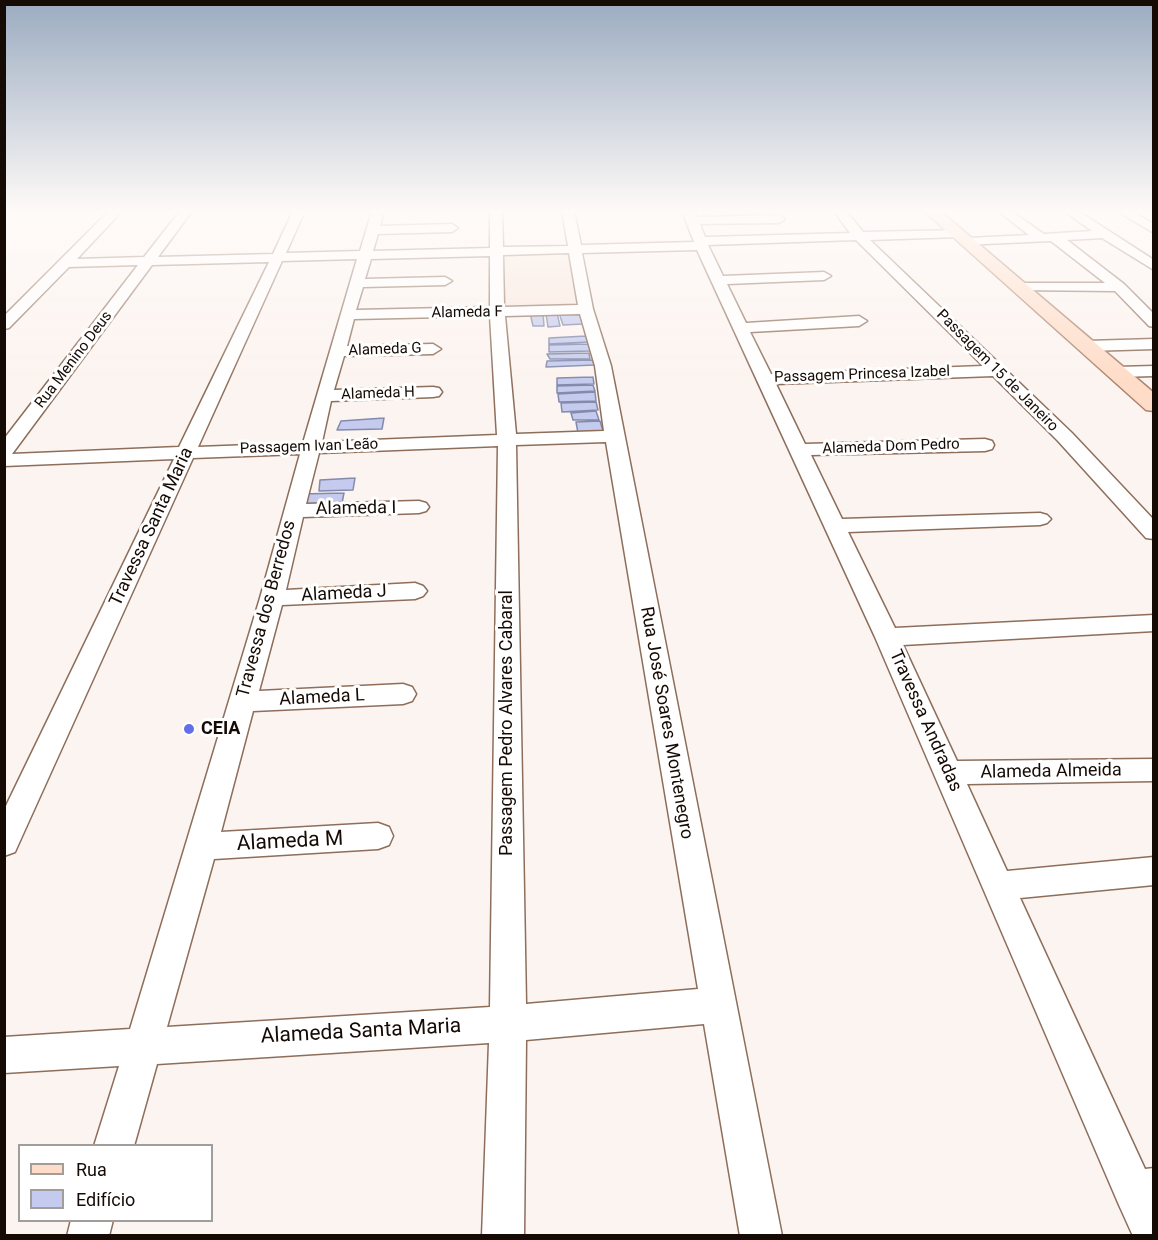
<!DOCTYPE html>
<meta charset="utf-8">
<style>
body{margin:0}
#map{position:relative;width:1158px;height:1240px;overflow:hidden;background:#fcf4f0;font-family:Roboto,sans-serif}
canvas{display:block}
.frame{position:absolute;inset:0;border:6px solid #150a04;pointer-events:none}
.legend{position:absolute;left:18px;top:1144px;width:195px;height:78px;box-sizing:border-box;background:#fff;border:2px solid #a19d9b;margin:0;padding:8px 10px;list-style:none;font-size:18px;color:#150a04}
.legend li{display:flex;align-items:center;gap:12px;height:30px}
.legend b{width:30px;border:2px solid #a19d9b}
</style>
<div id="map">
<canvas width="1158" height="1240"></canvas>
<div class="frame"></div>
<ul class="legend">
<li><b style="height:8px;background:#fedcc7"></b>Rua</li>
<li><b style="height:16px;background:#c4cbee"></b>Edifício</li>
</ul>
</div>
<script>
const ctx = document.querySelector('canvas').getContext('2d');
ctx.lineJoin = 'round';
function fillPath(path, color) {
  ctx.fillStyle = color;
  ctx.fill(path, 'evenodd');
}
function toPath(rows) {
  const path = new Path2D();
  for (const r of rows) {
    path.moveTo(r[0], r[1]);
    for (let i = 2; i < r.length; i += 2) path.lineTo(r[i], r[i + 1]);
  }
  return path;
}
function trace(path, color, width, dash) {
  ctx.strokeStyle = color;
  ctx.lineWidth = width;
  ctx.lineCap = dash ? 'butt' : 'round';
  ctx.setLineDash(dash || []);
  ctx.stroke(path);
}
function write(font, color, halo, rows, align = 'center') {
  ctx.font = font + ' Roboto,sans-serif';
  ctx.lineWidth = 6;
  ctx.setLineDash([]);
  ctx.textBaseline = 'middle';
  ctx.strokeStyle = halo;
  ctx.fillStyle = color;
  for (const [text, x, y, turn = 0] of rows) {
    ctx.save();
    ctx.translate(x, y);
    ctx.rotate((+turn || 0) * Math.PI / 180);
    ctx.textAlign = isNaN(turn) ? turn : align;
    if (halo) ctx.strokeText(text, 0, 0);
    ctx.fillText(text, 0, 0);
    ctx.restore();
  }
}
const built = toPath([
 [568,253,579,308,505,309,505,255]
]);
const building = toPath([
 [580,311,583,324,563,325,559,313,580,311],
 [530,313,543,313,544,326,533,326,530,313],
 [557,313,560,326,548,327,546,314,557,313],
 [586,336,589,342,549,344,549,338,586,336],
 [589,344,591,351,549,352,549,345,589,344],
 [589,353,590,359,550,359,547,354,589,353],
 [594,360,595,365,546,367,547,361,594,360],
 [593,377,594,384,557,385,557,378,593,377],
 [593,385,595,391,557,393,557,386,593,385],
 [595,392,596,401,559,402,558,394,595,392],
 [596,402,598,410,562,412,561,403,596,402],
 [596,411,599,420,573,420,571,413,596,411],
 [384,418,382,429,337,430,341,421,384,418],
 [600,421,604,434,578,433,576,422,600,421],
 [355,478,353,490,319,491,320,480,355,478],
 [344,493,341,508,299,509,301,494,344,493]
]);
const minor = toPath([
 [109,211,122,211,77,259,144,257,180,211,192,211,158,257,273,254,293,211,305,211,286,253,360,251,372,211,384,211,380,226,452,224,458,228,452,232,378,234,373,251,490,248,490,211,502,211,503,247,568,246,562,211,574,211,581,245,694,242,682,211,694,211,697,217,779,215,785,219,779,223,700,224,705,237,850,233,834,211,846,211,863,232,962,230,964,233,958,237,870,240,1072,433,1154,520,1154,539,1146,538,1058,441,993,376,776,384,805,444,985,439,992,441,994,445,992,449,985,451,811,455,842,519,1040,513,1047,515,1051,519,1047,523,1040,525,848,532,895,628,1154,615,1154,631,903,645,957,761,1154,759,1154,781,967,784,1007,871,1154,857,1154,885,1020,898,1145,1169,1154,1168,1154,1236,1133,1236,1119,1205,875,637,697,250,582,253,593,309,611,366,782,1236,740,1236,704,1024,526,1040,524,1236,482,1236,489,1043,157,1064,134,1146,94,1146,119,1066,4,1073,4,1037,130,1029,260,598,300,454,193,458,19,843,15,852,4,856,4,810,174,459,4,466,4,439,138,265,69,267,9,328,4,329,4,316,109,211],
 [856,240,983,366,771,374,750,332,859,326,867,321,859,316,746,323,727,284,824,280,831,276,824,272,723,276,708,245,856,240],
 [569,253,578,305,504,307,503,255,569,253],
 [490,256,490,307,356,310,363,287,445,285,452,281,445,277,365,279,371,259,490,256],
 [357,259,303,443,198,447,282,261,357,259],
 [269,262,179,447,12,454,152,265,269,262],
 [580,314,595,366,604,431,516,434,505,316,580,314],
 [490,316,497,435,322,442,331,401,433,397,439,396,442,392,439,388,433,387,334,390,344,356,433,354,441,349,433,344,347,346,354,319,490,316],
 [606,442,698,989,526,1004,516,445,606,442],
 [498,446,490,1007,167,1027,214,859,378,849,389,845,393,836,389,827,378,823,221,832,253,711,403,704,412,701,416,694,412,687,403,684,259,691,282,605,415,599,423,596,427,591,423,586,415,583,286,590,303,517,419,513,426,511,429,507,426,503,419,501,306,504,319,453,498,446],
 [998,211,1011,211,1044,234,1092,231,1064,211,1078,211,1154,260,1154,270,1102,238,1067,240,1124,284,1154,314,1154,327,1149,326,1115,291,1015,290,1013,287,1020,283,1105,283,1051,241,963,245,962,242,963,239,968,238,1029,235,998,211],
 [1117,211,1131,211,1154,224,1154,233,1117,211],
 [1154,339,1154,349,1087,351,1079,346,1087,341,1154,339],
 [1154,366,1154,376,1117,377,1109,372,1117,367,1154,366],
 [71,1220,113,1220,109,1236,67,1236,71,1220]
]);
const major = toPath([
 [924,211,940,211,1154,393,1154,411,1146,410,924,211]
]);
const markers = [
 [189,729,6,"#646ee6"]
];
const farStreetnames = [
 ["Alameda F",467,313,-1],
 ["Alameda G",385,350,-2],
 ["Rua Menino Deus",74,360,-53],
 ["Passagem 15 de Janeiro",997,371,45],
 ["Passagem Princesa Izabel",862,375,-2],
 ["Alameda H",378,394,-2],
 ["Passagem Ivan Leão",309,447,-2],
 ["Alameda Dom Pedro",891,447,-2]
];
const streetNames = [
 ["Alameda I",356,509,-1],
 ["Travessa Santa Maria",152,527,-65],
 ["Alameda J",344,594,-3],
 ["Travessa dos Berredos",267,609,-75],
 ["Alameda L",322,698,-3],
 ["Travessa Andradas",925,721,66],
 ["Passagem Pedro Alvares Cabaral",507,723,-90],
 ["Rua José Soares Montenegro",666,723,80],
 ["Alameda Almeida",1051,772,-1]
];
const poiNames = [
 ["CEIA",201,729]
];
const nearStreetnames = [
 ["Alameda M",290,842,-3],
 ["Alameda Santa Maria",361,1032,-3]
];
fillPath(built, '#f9e7dd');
fillPath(building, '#c4cbee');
trace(building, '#838aaa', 1.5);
trace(minor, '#8d6e5b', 3);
trace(major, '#ac836b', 3);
fillPath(minor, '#fff');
fillPath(major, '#fedcc7');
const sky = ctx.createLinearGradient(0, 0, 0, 384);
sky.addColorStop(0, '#9babc0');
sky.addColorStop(0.55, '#fefaf8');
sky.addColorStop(1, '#fefaf800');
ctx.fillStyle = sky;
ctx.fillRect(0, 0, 1158, 384);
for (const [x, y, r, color] of markers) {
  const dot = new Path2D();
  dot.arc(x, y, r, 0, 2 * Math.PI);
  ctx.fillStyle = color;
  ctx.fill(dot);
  trace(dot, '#fff', 2);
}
write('15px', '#150a04', '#fff', farStreetnames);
write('18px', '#150a04', '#fff', streetNames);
write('bold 18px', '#150a04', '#fff', poiNames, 'left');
write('21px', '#150a04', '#fff', nearStreetnames);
</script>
